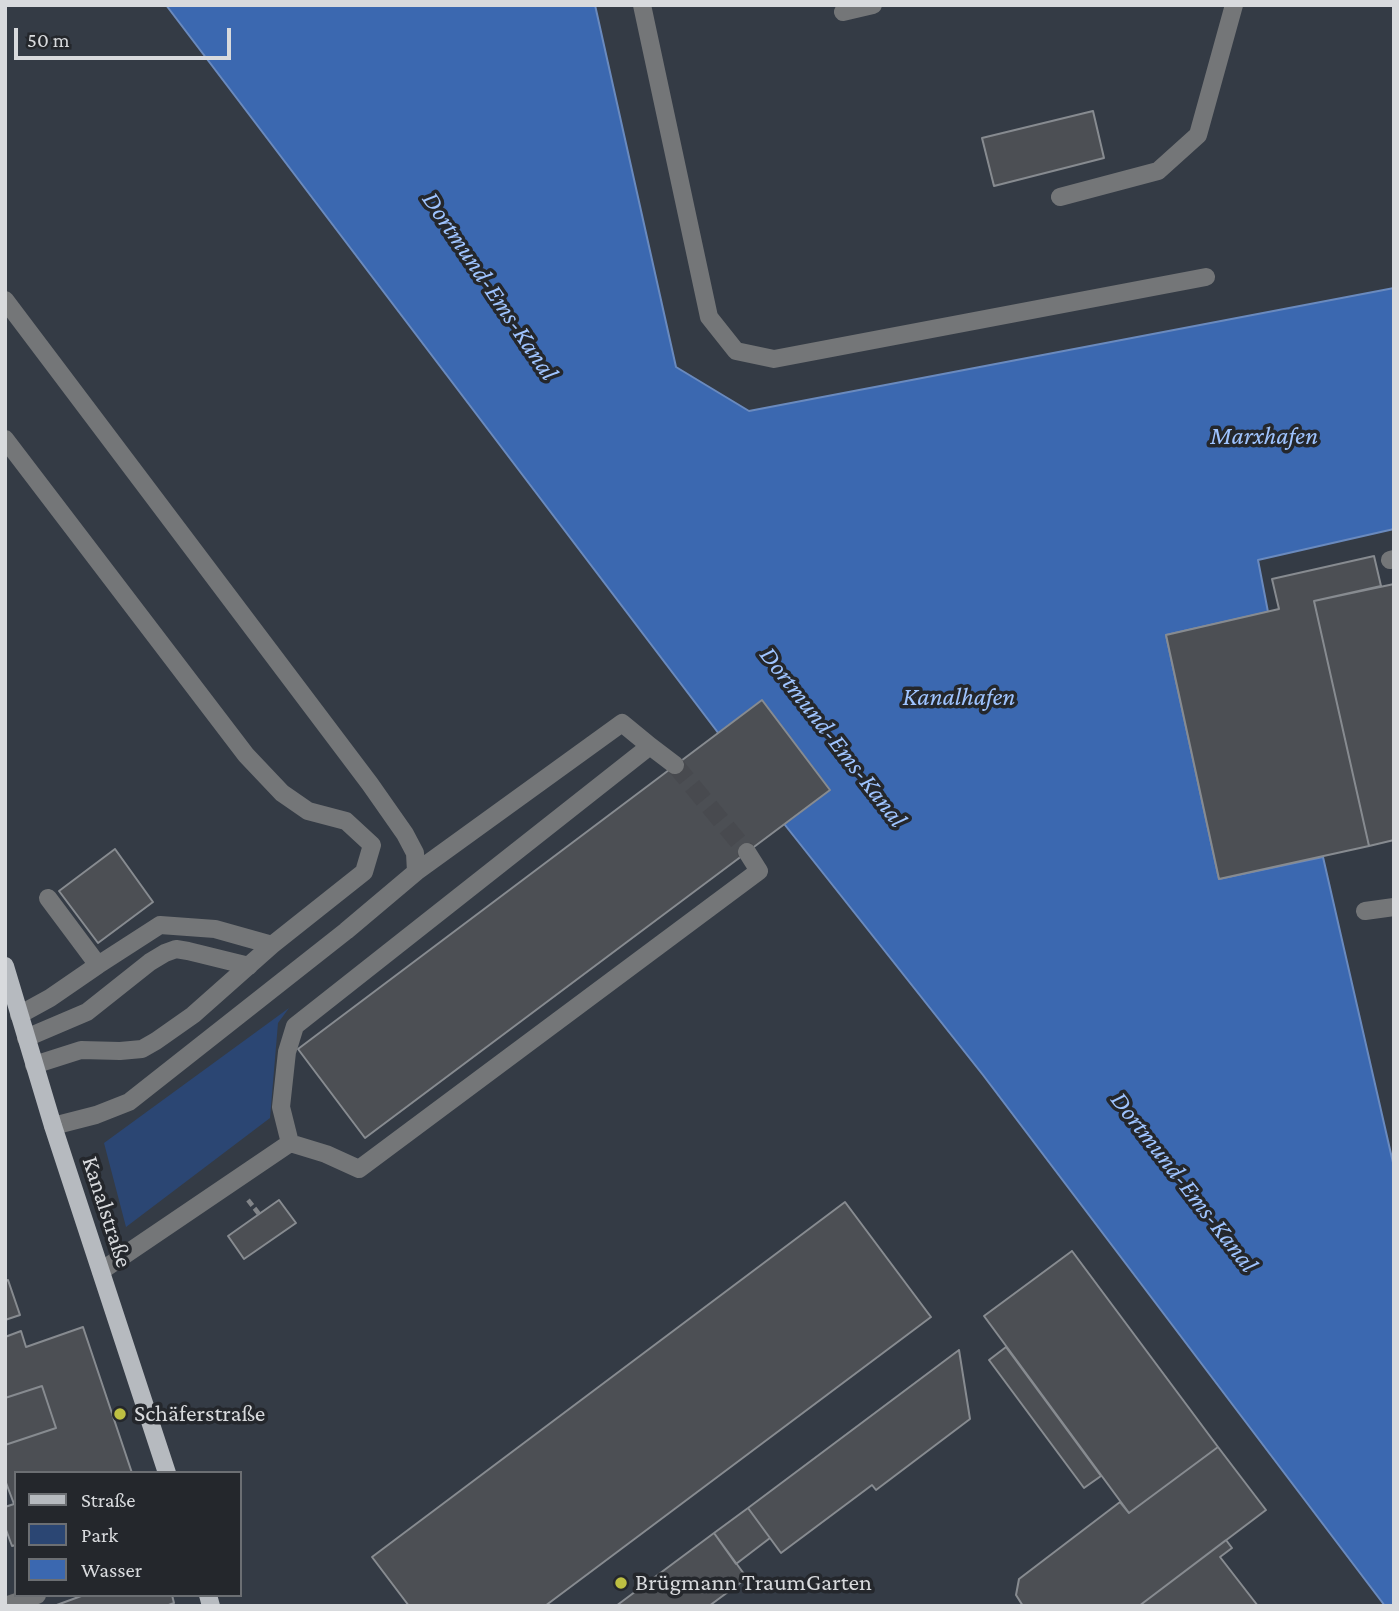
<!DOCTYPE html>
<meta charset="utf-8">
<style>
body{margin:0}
#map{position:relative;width:1399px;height:1611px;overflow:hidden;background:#2e3136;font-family:"Crimson Pro",serif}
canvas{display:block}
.frame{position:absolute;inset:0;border:7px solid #d8dadd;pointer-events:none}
.legend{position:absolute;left:14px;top:1471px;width:228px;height:126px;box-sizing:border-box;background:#24272c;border:2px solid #6c6f73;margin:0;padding:9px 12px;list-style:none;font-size:21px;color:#d8dadd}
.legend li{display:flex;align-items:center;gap:14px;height:35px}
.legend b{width:35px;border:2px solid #6c6f73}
.scale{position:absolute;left:14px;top:28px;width:217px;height:32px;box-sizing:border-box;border:4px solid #d8dadd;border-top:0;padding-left:9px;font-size:21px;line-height:24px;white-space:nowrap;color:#d8dadd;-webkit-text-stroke:5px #24272c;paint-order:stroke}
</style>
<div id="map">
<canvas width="1399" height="1611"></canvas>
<div class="frame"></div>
<ul class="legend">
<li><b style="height:9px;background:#b6babf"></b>Straße</li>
<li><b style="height:19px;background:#2b4673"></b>Park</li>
<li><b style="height:19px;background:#3b68b0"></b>Wasser</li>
</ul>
<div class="scale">50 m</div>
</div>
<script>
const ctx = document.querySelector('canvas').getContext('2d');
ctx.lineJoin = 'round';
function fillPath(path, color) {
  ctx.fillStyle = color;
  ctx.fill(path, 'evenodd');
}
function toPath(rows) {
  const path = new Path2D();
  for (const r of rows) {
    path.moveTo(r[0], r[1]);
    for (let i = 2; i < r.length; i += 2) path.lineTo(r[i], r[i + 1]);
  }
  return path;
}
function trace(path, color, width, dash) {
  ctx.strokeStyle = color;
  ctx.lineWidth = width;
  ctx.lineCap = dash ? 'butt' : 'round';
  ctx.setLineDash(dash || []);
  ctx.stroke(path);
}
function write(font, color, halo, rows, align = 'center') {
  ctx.font = font + ' "Crimson Pro",serif';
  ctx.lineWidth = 7;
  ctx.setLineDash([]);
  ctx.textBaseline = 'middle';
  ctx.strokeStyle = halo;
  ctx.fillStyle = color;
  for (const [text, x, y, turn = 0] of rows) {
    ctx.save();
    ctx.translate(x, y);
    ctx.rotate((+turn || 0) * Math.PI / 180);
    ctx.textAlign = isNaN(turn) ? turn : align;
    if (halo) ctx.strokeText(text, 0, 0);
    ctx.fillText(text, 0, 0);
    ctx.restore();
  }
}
const built = toPath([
 [5,5,1394,5,1394,1606,5,1606],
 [16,1473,240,1473,240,1595,16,1595]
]);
const green = toPath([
 [289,1008,278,1023,270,1118,126,1227,104,1143]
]);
const water = toPath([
 [166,5,595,5,676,367,749,411,1394,288,1394,529,1258,560,1268,612,1166,635,1219,879,1323,857,1394,1167,1394,1606,1385,1606,983,1075,785,825,716,730,166,5]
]);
const building = toPath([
 [1093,111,1104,158,994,186,982,138,1093,111],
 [1374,556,1381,586,1314,601,1369,846,1219,879,1166,635,1279,609,1272,579,1374,556],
 [1394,584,1394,840,1369,846,1314,601,1394,584],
 [762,700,830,790,365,1138,298,1049,762,700],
 [115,849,153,902,98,943,59,891,115,849],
 [279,1200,296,1223,244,1259,228,1236,279,1200],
 [845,1202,931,1317,545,1606,409,1606,372,1557,845,1202],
 [1072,1251,1218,1447,1129,1513,984,1316,1072,1251],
 [8,1280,20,1315,5,1320,5,1281,8,1280],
 [83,1327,132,1473,16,1473,16,1545,12,1546,5,1527,5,1507,14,1504,5,1480,5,1445,56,1428,42,1386,5,1398,5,1337,21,1331,26,1347,83,1327],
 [1006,1347,1101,1476,1084,1488,989,1360,1006,1347],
 [959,1350,970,1419,876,1490,872,1485,781,1553,748,1508,959,1350],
 [42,1386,56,1428,5,1445,5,1398,42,1386],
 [1218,1447,1266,1510,1139,1606,1023,1606,1016,1595,1019,1579,1120,1502,1129,1513,1218,1447],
 [748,1508,770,1538,736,1564,714,1533,748,1508],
 [714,1533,747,1578,709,1606,616,1606,714,1533],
 [1226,1540,1232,1548,1220,1557,1258,1606,1139,1606,1226,1540],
 [84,1595,172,1595,174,1603,166,1606,54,1606,84,1595]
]);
const minorTunnel = toPath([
 [675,765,747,852]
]);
const path = toPath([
 [248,1200,259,1214]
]);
const minor = toPath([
 [642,5,709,317,736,351,774,359,1206,277],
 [843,12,873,5],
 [1060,197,1158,171,1198,135,1234,5],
 [5,300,370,784,405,834,415,853,416,872,346,931,129,1102,96,1115,53,1126],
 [5,439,246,755,282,793,308,811,346,821,372,845,364,872,272,945,193,1015,156,1041,142,1049,120,1051,81,1050,34,1065],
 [1390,560,1394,559],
 [416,872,622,723,650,746],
 [1365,911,1394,907],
 [98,965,160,925,215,929,272,945],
 [19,1015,50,998,98,965,48,898],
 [26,1038,87,1012,150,962,165,953,176,949,188,951,249,966],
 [290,1143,281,1107,287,1052,295,1026,650,746,675,765],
 [101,1271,290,1143,326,1154,359,1169,759,871,747,852],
 [5,1606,37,1595]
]);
const major = toPath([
 [5,966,53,1126,167,1473],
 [208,1595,211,1606]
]);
const markers = [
 [120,1414,7,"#bdbf42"],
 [621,1583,7,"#bdbf42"]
];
const streetNames = [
 ["Kanalstraße",107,1212,72]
];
const poiNames = [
 ["Schäferstraße",134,1414],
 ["Brügmann TraumGarten",635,1583]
];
const waterNames = [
 ["Dortmund-Ems-Kanal",490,286,56],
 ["Marxhafen",1264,436],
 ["Kanalhafen",959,697],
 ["Dortmund-Ems-Kanal",833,737,52],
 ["Dortmund-Ems-Kanal",1184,1182,52]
];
fillPath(built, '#343b45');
fillPath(green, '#2b4673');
fillPath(water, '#3b68b0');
trace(water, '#6a8abe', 2);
fillPath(building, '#4c4f54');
trace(building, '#878b90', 2);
trace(minorTunnel, '#484a4f', 18, [18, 9]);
trace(path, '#828589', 4.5, [7, 3.5]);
trace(minor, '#747678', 18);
trace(major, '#b6babf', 18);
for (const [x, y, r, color] of markers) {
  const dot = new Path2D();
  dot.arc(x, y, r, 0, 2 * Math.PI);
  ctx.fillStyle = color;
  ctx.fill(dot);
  trace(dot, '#24272c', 2.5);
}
write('24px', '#d8dadd', '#24272c', streetNames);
write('24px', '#d8dadd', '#24272c', poiNames, 'left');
write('italic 26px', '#9fc4ff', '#24272c', waterNames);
</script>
